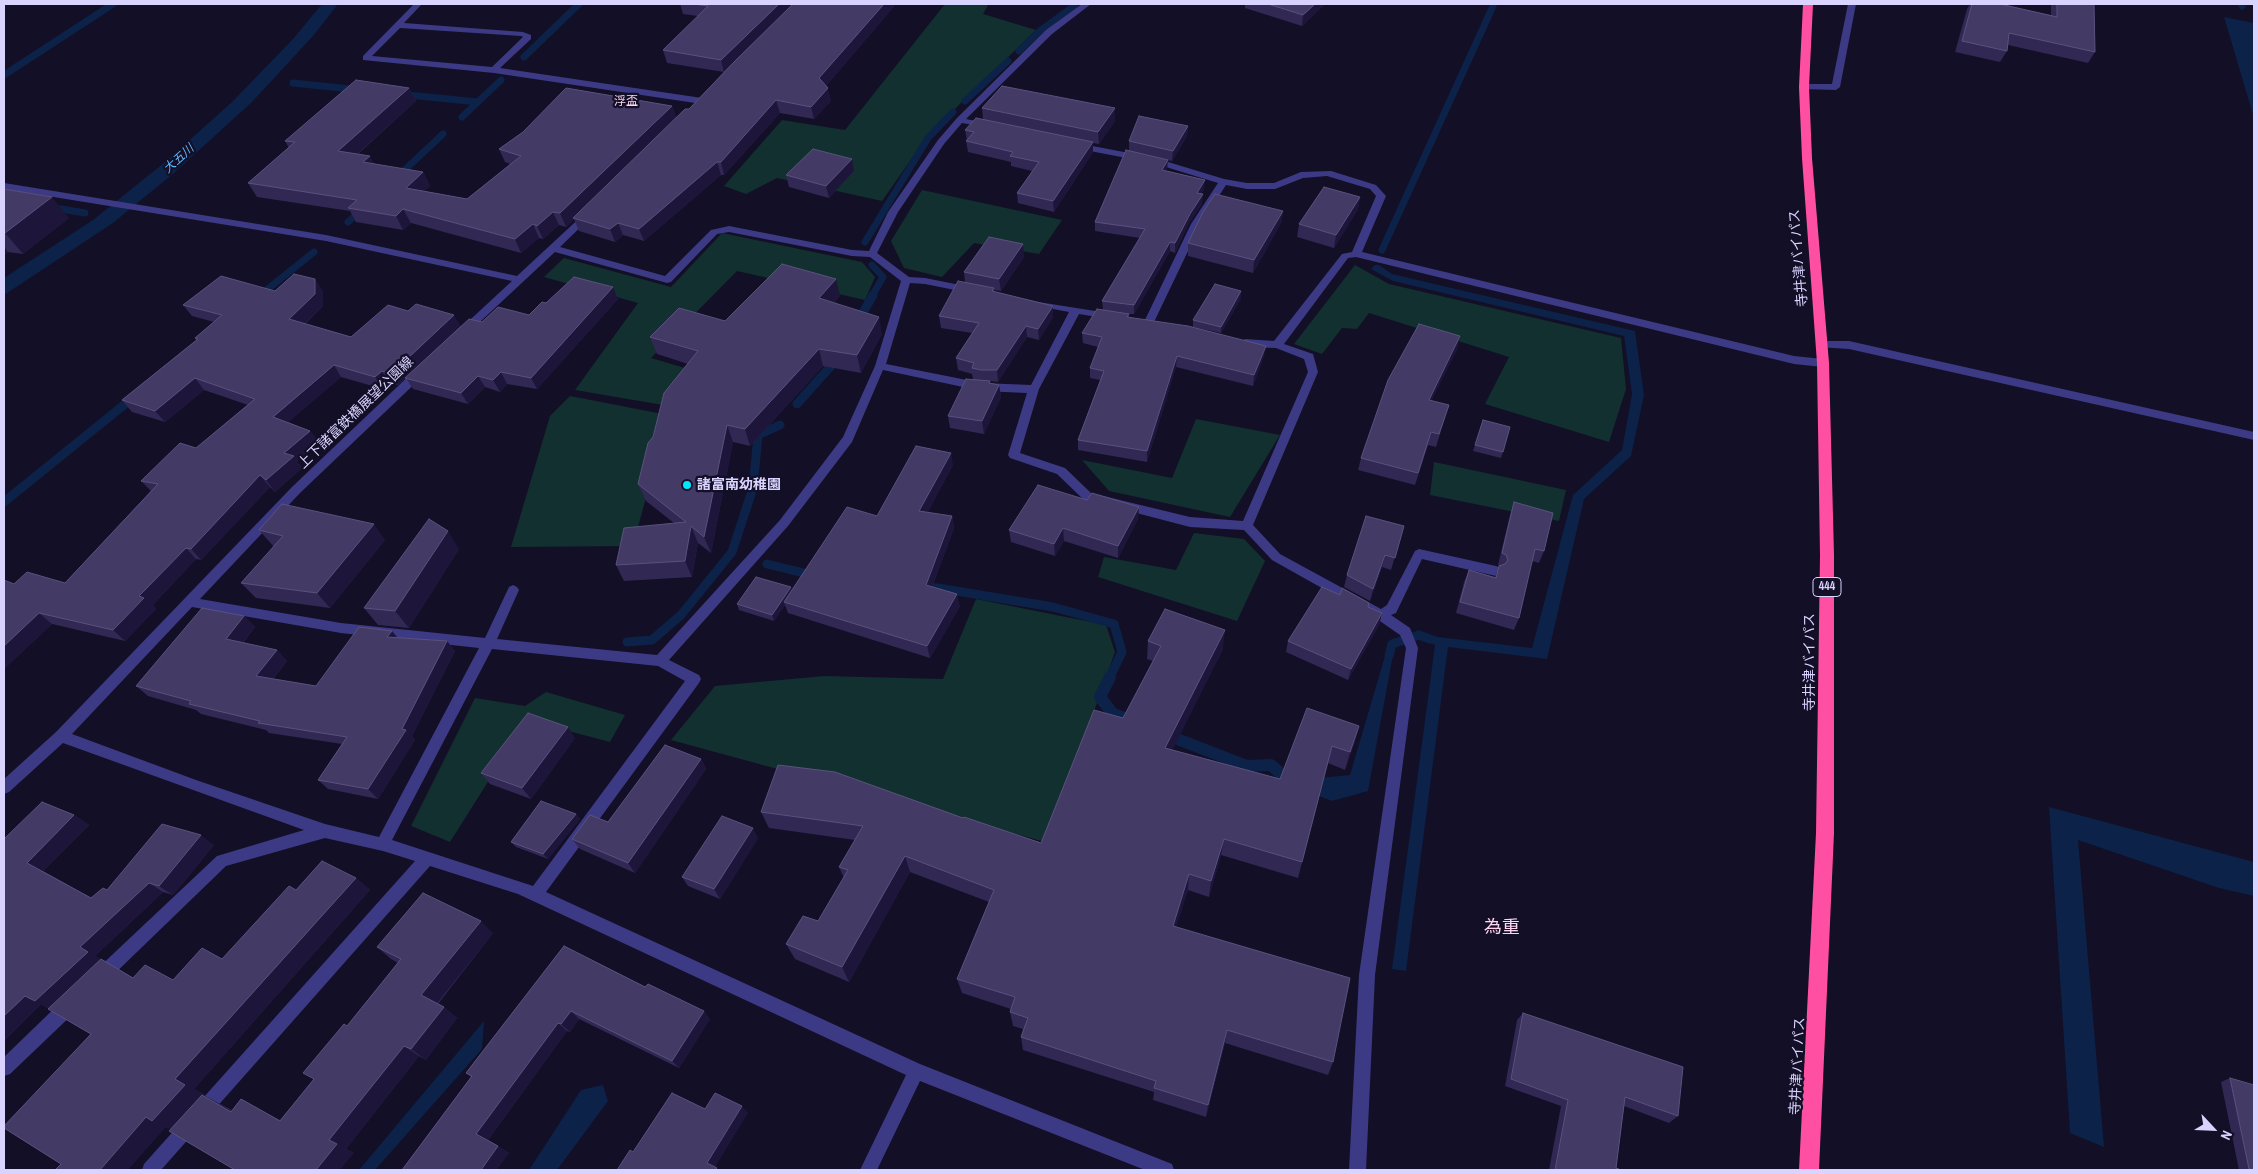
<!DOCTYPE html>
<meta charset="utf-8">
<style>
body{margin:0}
#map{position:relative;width:2258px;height:1174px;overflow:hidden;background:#130f26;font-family:"Archivo Narrow",sans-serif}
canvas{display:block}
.frame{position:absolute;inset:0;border:5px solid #d9d4ff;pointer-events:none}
.north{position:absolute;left:2188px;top:1104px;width:50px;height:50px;-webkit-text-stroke:4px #130f26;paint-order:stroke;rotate:115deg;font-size:14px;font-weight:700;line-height:20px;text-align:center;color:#d9d4ff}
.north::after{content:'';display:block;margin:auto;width:18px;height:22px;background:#d9d4ff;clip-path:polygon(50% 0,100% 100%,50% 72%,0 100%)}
</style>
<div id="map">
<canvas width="2258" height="1174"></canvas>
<div class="frame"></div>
<div class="north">N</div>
</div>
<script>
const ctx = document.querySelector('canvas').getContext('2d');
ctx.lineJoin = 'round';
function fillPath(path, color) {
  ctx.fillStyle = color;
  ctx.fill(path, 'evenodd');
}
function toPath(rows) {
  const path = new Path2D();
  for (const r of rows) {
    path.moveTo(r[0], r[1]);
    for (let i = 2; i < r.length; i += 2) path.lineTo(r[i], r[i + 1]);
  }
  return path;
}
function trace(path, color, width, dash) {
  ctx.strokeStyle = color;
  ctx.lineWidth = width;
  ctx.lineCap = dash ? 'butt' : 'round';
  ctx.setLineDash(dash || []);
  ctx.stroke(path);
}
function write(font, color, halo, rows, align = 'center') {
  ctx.font = font + ' "Archivo Narrow","Noto Sans JP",sans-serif';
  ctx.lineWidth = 4.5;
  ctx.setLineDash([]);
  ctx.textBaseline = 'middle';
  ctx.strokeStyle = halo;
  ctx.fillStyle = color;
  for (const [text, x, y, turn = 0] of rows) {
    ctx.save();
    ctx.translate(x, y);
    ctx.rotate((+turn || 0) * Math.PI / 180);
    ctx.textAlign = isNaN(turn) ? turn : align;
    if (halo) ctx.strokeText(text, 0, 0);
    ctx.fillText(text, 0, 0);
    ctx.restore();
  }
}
const green = toPath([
 [945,4,988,5,983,14,1036,30,929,134,882,201,777,178,746,194,724,186,782,120,845,130],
 [922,190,1062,220,1039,254,974,243,942,277,904,268,891,241],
 [722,233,862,262,875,277,865,300,737,271,651,358,695,371,663,405,575,390,638,303,544,277,564,258,671,287],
 [1355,265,1389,284,1621,338,1626,389,1609,442,1485,404,1509,357,1369,313,1357,329,1342,328,1322,354,1294,344],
 [570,396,668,415,633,546,511,547,550,416],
 [1196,419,1280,435,1230,517,1109,491,1082,460,1172,478],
 [1434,462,1566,490,1559,521,1430,495],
 [1194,533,1244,539,1265,561,1237,621,1098,577,1104,557,1176,570],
 [976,599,1106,625,1115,652,1093,714,1126,864,671,740,715,686,824,676,943,679],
 [546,692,625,715,610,742,527,720,450,842,411,826,475,698,525,706]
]);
const water = toPath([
 [322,4,338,4,313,36,252,102,174,173,113,223,4,295,4,278,93,220,165,162,232,102,293,39],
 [2224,17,2254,23,2254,118],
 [1375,265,1379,265,1392,274,1635,331,1644,395,1631,456,1584,499,1547,659,1448,647,1406,971,1392,969,1435,645,1421,640,1416,630,1438,637,1532,648,1573,495,1622,450,1632,394,1624,336,1393,281,1371,269],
 [1390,639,1394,649,1368,791,1332,801,1284,782,1271,765,1298,780,1350,775],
 [2049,807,2254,862,2254,896,2219,888,2078,840,2104,1147,2070,1133],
 [484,1021,482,1049,375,1170,359,1170],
 [603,1085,608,1101,557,1170,529,1170,581,1090]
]);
const streamFar2 = toPath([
 [2241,4,2242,6],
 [1019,51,1041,30,1074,6],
 [524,57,579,4],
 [4,75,113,4],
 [293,83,360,90],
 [399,94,478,102],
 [965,101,1008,61],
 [462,117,501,80],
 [397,177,443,134],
 [49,207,85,213],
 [348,222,362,209],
 [865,242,928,138,953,112],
 [1382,250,1493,6],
 [872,265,883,277,872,296],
 [259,296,314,252]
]);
const streamFar1 = toPath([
 [258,297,261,295],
 [857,323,873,295],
 [797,404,838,358],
 [4,502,135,396],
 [767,564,816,576],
 [925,588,938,588,1053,607,1114,624,1122,652,1109,679],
 [627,642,652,640,681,615,732,552,753,488,758,435,780,425],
 [1389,656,1392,644,1419,635,1430,639]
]);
const stream = toPath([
 [1110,677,1100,697,1113,714,1135,722],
 [1167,735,1247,766,1271,765,1281,774]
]);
const minor = toPath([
 [414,4,421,5,404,23,523,32,531,35,531,39,500,68,702,98,706,101,702,104,494,73,363,60,363,56,414,4],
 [400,28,521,36,523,37,492,67,372,56,400,28],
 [1082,4,1091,4,1052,34,966,119,990,124,990,128,962,123,944,144,898,212,877,253,909,277,925,278,970,287,975,290,970,293,925,284,910,283,886,364,982,383,1031,385,1069,312,1032,305,1032,301,1114,314,1114,318,1110,319,1079,314,1039,389,1020,453,1065,468,1091,493,1190,517,1243,521,1308,372,1304,359,1276,348,1245,347,1240,343,1245,339,1274,341,1342,254,1352,252,1376,196,1370,189,1327,176,1303,178,1275,189,1247,189,1226,185,1201,224,1154,322,1149,325,1144,322,1191,224,1218,183,1153,163,1074,148,1074,144,1077,143,1155,158,1224,179,1247,183,1274,183,1301,172,1331,171,1376,185,1386,196,1362,252,1794,356,1823,359,1828,363,1823,367,1794,364,1356,257,1348,258,1284,344,1313,354,1318,372,1253,525,1280,554,1381,609,1387,605,1415,551,1419,549,1496,566,1500,568,1502,571,1500,574,1496,576,1422,559,1396,613,1391,615,1410,628,1418,648,1375,975,1366,1170,1349,1170,1359,975,1406,648,1400,635,1377,619,1272,560,1244,530,1190,527,1083,499,1057,474,1010,458,1008,455,1027,393,982,391,883,370,852,442,788,526,669,660,699,675,701,679,699,683,546,892,920,1064,1172,1164,1174,1170,1145,1170,920,1081,877,1170,860,1170,906,1075,518,894,430,866,161,1170,142,1170,144,1164,415,861,383,851,325,838,226,866,107,981,101,984,95,981,93,976,95,971,217,856,304,830,63,743,9,792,4,794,4,779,56,732,292,487,417,368,421,367,425,368,426,371,425,374,300,493,200,599,341,623,485,638,509,587,513,585,517,587,519,590,497,639,657,655,780,520,843,437,875,366,901,281,870,257,852,256,729,232,717,234,671,282,667,283,555,252,467,334,463,335,459,334,459,330,512,281,326,241,4,189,4,183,326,235,517,276,586,212,589,211,592,212,592,216,560,247,665,276,711,230,729,226,852,250,869,251,888,212,938,140,957,118,1046,30,1082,4],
 [192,607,341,633,479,648,379,837,325,824,196,780,72,734,192,607],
 [492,649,658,666,685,681,533,886,392,840,492,649],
 [1848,4,1856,4,1840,87,1836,90,1801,89,1800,87,1804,84,1832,84,1848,4],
 [1822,341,1849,341,2254,432,2254,440,1849,349,1818,347,1817,345,1822,341],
 [70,997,76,999,78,1005,76,1011,10,1074,4,1076,4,1057,64,999,70,997]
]);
const highway = toPath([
 [1803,4,1813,4,1809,87,1812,158,1829,363,1834,555,1834,833,1819,1170,1799,1170,1816,833,1820,555,1817,363,1802,158,1799,87,1803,4]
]);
const wall = toPath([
 [680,4,896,4,826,86,831,101,814,119,780,113,724,175,721,175,644,241,623,235,615,242,579,231,574,219,566,227,559,225,543,239,539,238,521,253,411,223,403,230,356,222,350,211,257,197,248,183,289,148,285,141,409,88,416,101,358,154,375,164,423,172,430,186,424,191,467,199,510,164,505,162,499,149,672,106,676,118,689,109,724,72,667,63,663,50,698,16,683,14],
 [1245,4,1325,4,1302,26,1245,8],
 [1970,4,2000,4,2051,15,2051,4,2094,4,2095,52,2088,63,2008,45,2007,51,2000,62,1955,52,1967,9],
 [982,108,1115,108,1115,121,1099,144,1093,143,1093,152,1054,212,1018,203,1017,193,1032,171,1011,166,1011,162,968,152,966,141,967,141,965,130,983,119],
 [1188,126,1187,136,1172,161,1129,151,1129,141],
 [1167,169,1166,171,1204,189,1201,194,1202,204,1189,223,1175,253,1170,251,1134,314,1129,314,1129,317,1264,356,1253,386,1176,367,1147,462,1078,450,1078,440,1100,380,1090,378,1090,368,1098,347,1083,343,1082,333,1103,310,1102,301,1140,238,1095,231,1095,222],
 [854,171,829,198,789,187,786,175],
 [4,189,69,218,23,254,8,252,4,255],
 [1360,197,1358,209,1334,248,1297,237,1299,224],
 [1283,211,1281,223,1253,273,1188,256,1188,243],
 [1024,257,1001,291,994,290,994,292,1053,306,1053,317,1039,340,1027,337,998,382,990,381,990,383,999,385,1001,397,984,434,950,428,948,416,973,379,972,374,958,370,956,358,972,333,941,328,939,316,965,283,964,272],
 [275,291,323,291,323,306,305,324,351,337,461,326,529,315,546,303,618,299,537,389,507,384,500,392,485,387,468,404,413,389,406,378,398,385,389,383,383,389,341,377,288,422,310,431,319,442,297,461,302,468,275,492,270,487,201,560,196,559,153,605,156,609,125,641,52,624,4,669,4,580,14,584,65,583,151,491,141,481,196,448,248,405,204,390,165,422,132,412,122,400,196,340,195,338,214,322,192,316,183,305],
 [840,296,834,303,882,334,861,373,823,366,750,446,733,442,711,553,698,543,692,577,624,581,616,565,674,523,646,501,638,484,653,437,688,364,657,354,650,337],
 [1241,298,1221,333,1193,327,1193,320],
 [1460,336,1457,349,1431,401,1449,405,1445,418,1436,447,1428,445,1415,485,1358,470,1361,458],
 [1483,420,1510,427,1501,458,1473,451],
 [953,465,927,513,952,516,954,528,932,587,960,606,930,658,788,613,785,605,774,621,739,610,737,604,792,590,877,516],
 [1514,502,1544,551,1539,563,1532,561,1519,618,1514,630,1456,613,1464,582,1469,570,1495,577,1499,566,1498,565,1510,515],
 [1138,519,1118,558,1064,541,1055,556,1011,542,1009,530],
 [1404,526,1391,570,1382,567,1370,601,1344,587,1347,575],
 [259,530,385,540,330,608,256,598,241,583,274,547],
 [459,549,409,628,378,625,364,608],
 [1368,607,1382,613,1379,625,1348,680,1286,652,1288,641],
 [244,616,255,627,243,643,277,650,287,661,273,679,316,686,392,631,398,638,447,641,455,651,412,736,415,740,378,799,328,789,318,780,342,744,269,733,266,730,201,714,196,710,148,696,136,686],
 [1148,641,1223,649,1172,750,1280,779,1359,726,1354,744,1345,770,1328,763,1298,878,1221,855,1209,897,1188,890,1176,927,1333,1062,1328,1075,1225,1043,1206,1117,1153,1100,1154,1092,1023,1050,1021,1037,1023,1029,1013,1026,1010,1012,1011,1009,962,993,957,979,989,902,910,872,849,982,795,959,786,944,818,921,844,878,839,867,855,840,769,828,761,812,963,818,1041,843,1123,718,1153,661,1147,659],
 [575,738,531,799,490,784,481,773],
 [701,759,706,769,635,873,580,849,572,839,608,822],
 [576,814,580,819,548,859,516,847,511,842],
 [74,815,89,825,43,871,91,898,107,890,214,845,173,895,163,892,95,956,133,978,173,980,222,959,296,890,356,878,370,890,194,1089,204,1094,203,1095,232,1110,241,1099,280,1120,314,1079,347,1026,398,963,391,959,377,947,493,933,438,1004,444,1007,457,1018,426,1060,419,1056,346,1149,354,1153,171,1129,166,1127,61,1164,91,1034,49,1009,41,1004,4,1041,4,839],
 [758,838,720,899,688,886,682,877],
 [564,946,710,1019,679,1068,579,1019,570,1032,567,1031,488,1140,509,1153,496,1170,402,1170,471,1077,466,1073],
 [1523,1013,1678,1116,1669,1123,1624,1106,1616,1168,1618,1170,1549,1170,1561,1106,1505,1086,1517,1020],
 [2230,1078,2254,1170,2239,1170,2221,1082]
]);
const shadedWall = toPath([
 [779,4,795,4,724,72,721,60],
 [884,4,896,4,822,91,819,78],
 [1315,4,1325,4,1302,26,1303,15],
 [409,88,416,101,346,164,338,151],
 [828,88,831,101,814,119,811,107],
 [776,100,780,113,724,175,721,162],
 [672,106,676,119,566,227,560,213],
 [1115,108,1115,121,1099,144,1098,132],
 [1188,126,1187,136,1172,161,1173,151],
 [1093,142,1093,152,1054,212,1053,201],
 [370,156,377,169,363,162],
 [852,159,854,171,829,198,826,186],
 [1168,160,1167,169,1161,180,1162,170],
 [717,162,721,175,644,241,639,229],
 [423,172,430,186,413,202,406,188],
 [1205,180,1204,189,1197,202,1197,193],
 [1203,194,1202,204,1189,223,1175,253,1175,243,1190,214],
 [52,197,69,218,23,254,5,233],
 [1360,197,1358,209,1334,248,1336,235],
 [403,209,411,223,403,230,396,216],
 [1283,211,1281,223,1253,273,1254,260],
 [553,212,559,225,543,239,537,226],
 [618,223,623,235,615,242,610,229],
 [533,224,539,238,521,253,515,239],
 [1170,242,1170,251,1134,314,1134,305],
 [1023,244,1024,257,1001,291,999,279],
 [4,247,8,252,4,255],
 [315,279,323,291,323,306,297,331,289,319],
 [836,279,840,296,823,315,819,298],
 [613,287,618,299,537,389,531,378],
 [1241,291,1241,298,1221,333,1221,327],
 [1053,306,1053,317,1039,340,1038,329],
 [454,315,461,326,398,385,391,374],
 [879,317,882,334,861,373,857,355],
 [1026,326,1027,337,998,382,997,370],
 [1460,336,1457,349,1425,413,1429,400],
 [1266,346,1264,356,1253,386,1254,375],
 [819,349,823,366,750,446,745,429],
 [1177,356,1176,367,1147,462,1147,451],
 [334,365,341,377,282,428,273,417],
 [382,371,389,383,383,389,375,377],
 [501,372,507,384,500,392,493,380],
 [478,376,485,387,468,404,461,393],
 [195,378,204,390,165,422,155,411],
 [999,385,1001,397,984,434,982,421],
 [727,425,733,442,711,553,704,537],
 [310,431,319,442,297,461,302,468,275,492,266,480,284,453],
 [951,453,953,465,922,524,919,511],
 [260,475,270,487,201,560,191,549],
 [1139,507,1138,519,1118,558,1118,546],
 [952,516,954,528,928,597,926,585],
 [374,524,385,540,330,608,317,593],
 [691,526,698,543,692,577,685,561],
 [1063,528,1064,541,1055,556,1054,544],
 [448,531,459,549,409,628,395,611],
 [186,548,196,559,153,605,156,609,125,641,113,630,139,596],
 [1385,555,1382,567,1370,601,1373,589],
 [791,587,793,593,784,602,785,605,774,621,772,615],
 [957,594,960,606,930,658,927,646],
 [39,613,52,624,4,669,4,646],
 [1382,613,1379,625,1348,680,1351,669],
 [244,616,255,627,237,650,226,639],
 [1225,630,1223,649,1165,765,1165,748],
 [392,631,400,641,387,637],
 [447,641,455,651,412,736,415,740,378,799,368,789,402,729],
 [277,650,287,661,266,687,256,676],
 [1359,726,1354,744,1345,770,1350,752],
 [568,727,575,738,531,799,522,788],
 [701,759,706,769,635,873,628,863],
 [576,814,580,819,548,859,543,854],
 [74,815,89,825,42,872,27,863],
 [753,828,758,838,720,899,714,889],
 [201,835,214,845,173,895,159,886],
 [1224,839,1221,855,1209,897,1211,881],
 [905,856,910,872,849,982,842,967],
 [1189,874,1188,890,1172,941,1173,926],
 [356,878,370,890,194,1089,204,1094,203,1095,221,1105,250,1121,172,1130,166,1127,128,1170,100,1170,146,1117,175,1079],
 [149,883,163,892,95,956,103,961,51,1010,41,1004,4,1041,4,1016,25,996,80,947],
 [481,921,493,933,435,1006,421,995],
 [444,1007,457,1018,426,1060,411,1049],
 [571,1011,579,1019,570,1032,561,1024],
 [704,1011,710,1019,679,1068,672,1061],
 [558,1023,567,1031,487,1141,476,1134],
 [1227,1030,1225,1043,1206,1117,1208,1105],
 [404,1046,419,1056,346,1149,354,1153,340,1170,316,1170,329,1140],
 [241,1099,260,1109,298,1130,280,1121],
 [742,1106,748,1113,714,1169,707,1163],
 [498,1146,509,1153,496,1170,481,1170]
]);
const building = toPath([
 [694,4,779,4,721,60,663,50,708,6,694,4],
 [793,4,884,4,819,78,828,88,811,107,776,100,721,162,717,162,639,229,618,223,610,229,573,218,685,109,689,109,734,62,793,4],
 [1268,4,1315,4,1303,15,1268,4],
 [1972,4,2000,4,2057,17,2057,4,2094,4,2095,52,2009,33,2007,51,1962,41,1972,4],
 [356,80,409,88,338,151,370,156,363,162,423,172,406,188,467,199,521,156,499,149,523,132,566,88,672,106,560,213,553,212,537,226,533,224,515,239,403,209,396,216,348,208,357,200,248,183,295,142,285,141,356,80],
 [1002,86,1115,108,1098,132,982,108,1002,86],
 [1139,116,1188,126,1173,151,1129,141,1139,116],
 [976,118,1093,142,1053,201,1017,193,1039,162,1010,156,1013,152,966,141,974,132,965,130,976,118],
 [813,149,852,159,826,186,786,175,813,149],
 [1126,150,1168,160,1162,170,1205,180,1197,193,1203,194,1190,214,1175,243,1170,242,1134,305,1102,301,1145,229,1095,222,1126,150],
 [1324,187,1360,197,1336,235,1299,224,1324,187],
 [4,189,52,197,5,233,4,233,4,189],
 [1215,194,1283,211,1254,260,1188,243,1203,212,1215,194],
 [989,237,1023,244,999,279,964,272,989,237],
 [782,264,836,279,819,298,879,317,857,355,819,349,745,429,727,425,704,537,691,526,685,561,616,565,624,528,686,522,638,484,648,443,653,437,664,393,698,351,650,337,679,308,725,321,782,264],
 [294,274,315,279,315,294,289,319,351,337,388,305,408,311,416,304,454,315,391,374,382,371,375,377,334,365,273,417,310,431,284,453,294,456,266,480,260,475,191,549,186,548,139,596,144,598,113,630,39,613,4,646,4,580,14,584,27,572,65,583,158,484,141,481,180,443,196,448,255,399,195,378,155,411,122,400,198,339,195,338,222,315,183,305,221,276,275,291,294,274],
 [574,277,613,287,531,378,501,372,493,380,478,376,461,393,405,378,469,319,482,322,498,307,529,315,542,302,546,303,574,277],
 [958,281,994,288,992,291,1053,306,1038,329,1026,326,997,370,981,370,972,368,974,363,956,358,979,323,939,316,958,281],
 [1215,284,1241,291,1221,327,1193,320,1215,284],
 [1097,309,1129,314,1127,317,1188,326,1266,346,1254,375,1177,356,1147,451,1078,440,1104,371,1090,368,1102,337,1082,333,1097,309],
 [1419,324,1460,336,1429,400,1449,405,1439,434,1431,432,1418,473,1361,458,1388,380,1419,324],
 [966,379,990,381,989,383,999,385,982,421,948,416,966,379],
 [1483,420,1510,427,1503,452,1475,445,1483,420],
 [916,446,951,453,919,511,952,516,926,585,957,594,927,646,784,602,847,507,877,516,916,446],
 [1038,485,1087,500,1092,493,1139,507,1118,546,1063,528,1054,544,1009,530,1038,485],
 [1514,502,1553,513,1544,551,1535,549,1519,618,1460,602,1469,570,1496,578,1499,566,1505,564,1508,560,1506,555,1502,553,1514,502],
 [282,504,374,524,317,593,241,583,283,536,259,530,282,504],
 [1366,516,1404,526,1395,558,1385,555,1373,589,1347,575,1366,516],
 [429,519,448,531,395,611,364,608,429,519],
 [756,577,791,587,772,615,737,604,756,577],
 [1322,587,1340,595,1342,588,1369,603,1368,607,1382,613,1351,669,1288,641,1322,587],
 [202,608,244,616,226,639,277,650,256,676,316,686,359,627,392,631,387,637,447,641,402,729,406,730,368,789,318,780,347,737,258,723,260,721,189,704,191,701,136,686,202,608],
 [1165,609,1225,630,1165,748,1280,779,1307,708,1359,726,1350,752,1332,746,1302,862,1224,839,1211,881,1189,874,1173,926,1350,978,1333,1062,1227,1030,1208,1105,1154,1088,1156,1081,1021,1037,1028,1018,1010,1012,1015,997,957,979,994,890,905,856,842,967,786,944,803,916,818,921,848,870,839,867,863,826,761,812,778,765,835,772,963,818,964,817,1041,843,1094,710,1123,718,1161,646,1148,641,1165,609],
 [528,713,568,727,522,788,481,773,528,713],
 [665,745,701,759,628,863,572,839,590,815,608,822,665,745],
 [541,801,576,814,543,854,511,842,541,801],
 [42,802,74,815,27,863,91,898,103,888,107,890,162,824,201,835,159,886,149,883,80,947,88,952,35,1001,25,996,4,1016,4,839,42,802],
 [722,816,753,828,714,889,682,877,722,816],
 [322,861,356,878,175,1079,185,1085,152,1121,146,1117,100,1170,55,1170,61,1164,4,1128,4,1126,91,1034,48,1009,101,959,133,978,145,965,173,980,202,948,222,959,289,886,296,890,322,861],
 [423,893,481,921,421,995,444,1007,411,1049,404,1046,329,1140,337,1144,316,1170,235,1170,169,1131,202,1095,231,1112,241,1099,280,1121,314,1079,303,1073,344,1024,347,1026,401,959,377,947,423,893],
 [564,946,645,987,648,984,704,1011,672,1061,571,1011,561,1024,558,1023,476,1134,498,1146,481,1170,402,1170,472,1076,466,1073,564,946],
 [1523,1013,1683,1067,1678,1116,1625,1097,1616,1168,1619,1169,1618,1170,1555,1170,1568,1100,1511,1079,1523,1013],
 [2230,1078,2254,1085,2254,1170,2249,1169,2230,1078],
 [672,1093,705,1109,715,1093,742,1106,707,1163,717,1168,715,1170,617,1170,630,1150,633,1152,672,1093]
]);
const markers = [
 [687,485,5,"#00e5ff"]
];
const farNeighbourhoodnames = [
 ["浮盃",626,102]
];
const farWaternames = [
 ["大五川",179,159,-42]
];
const shields = [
 [1827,587,28]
];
const shieldNames = [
 ["444",1827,587]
];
const streetNames = [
 ["寺井津バイパス",1799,258,-95],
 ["上下諸富鉄橋展望公園線",356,413,-44],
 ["寺井津バイパス",1810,662,-90],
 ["寺井津バイパス",1798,1066,-87]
];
const poiNames = [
 ["諸富南幼稚園",697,485]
];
const nearNeighbourhoodnames = [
 ["為重",1502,928]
];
fillPath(green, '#12302f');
fillPath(water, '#0c2248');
trace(streamFar2, '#0c2248', 7);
trace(streamFar1, '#0c2248', 9);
trace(stream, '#0c2248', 12);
fillPath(minor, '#3d3a85');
fillPath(highway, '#ff4fa3');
fillPath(wall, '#312854');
fillPath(shadedWall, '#1d163a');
fillPath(building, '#433a66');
trace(building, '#5a527e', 1);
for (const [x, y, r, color] of markers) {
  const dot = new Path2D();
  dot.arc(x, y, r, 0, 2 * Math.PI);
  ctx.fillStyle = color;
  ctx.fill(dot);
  trace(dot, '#130f26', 2);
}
write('12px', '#ffd6f0', '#130f26', farNeighbourhoodnames);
write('italic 12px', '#62b6ff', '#130f26', farWaternames);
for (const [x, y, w] of shields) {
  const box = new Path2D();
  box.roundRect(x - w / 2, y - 9.5, w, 19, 4);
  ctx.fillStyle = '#130f26';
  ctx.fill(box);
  trace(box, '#d9d4ff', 1);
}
write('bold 12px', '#d9d4ff', null, shieldNames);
write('14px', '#d9d4ff', '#130f26', streetNames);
write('bold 14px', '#d9d4ff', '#130f26', poiNames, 'left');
write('18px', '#ffd6f0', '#130f26', nearNeighbourhoodnames);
</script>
